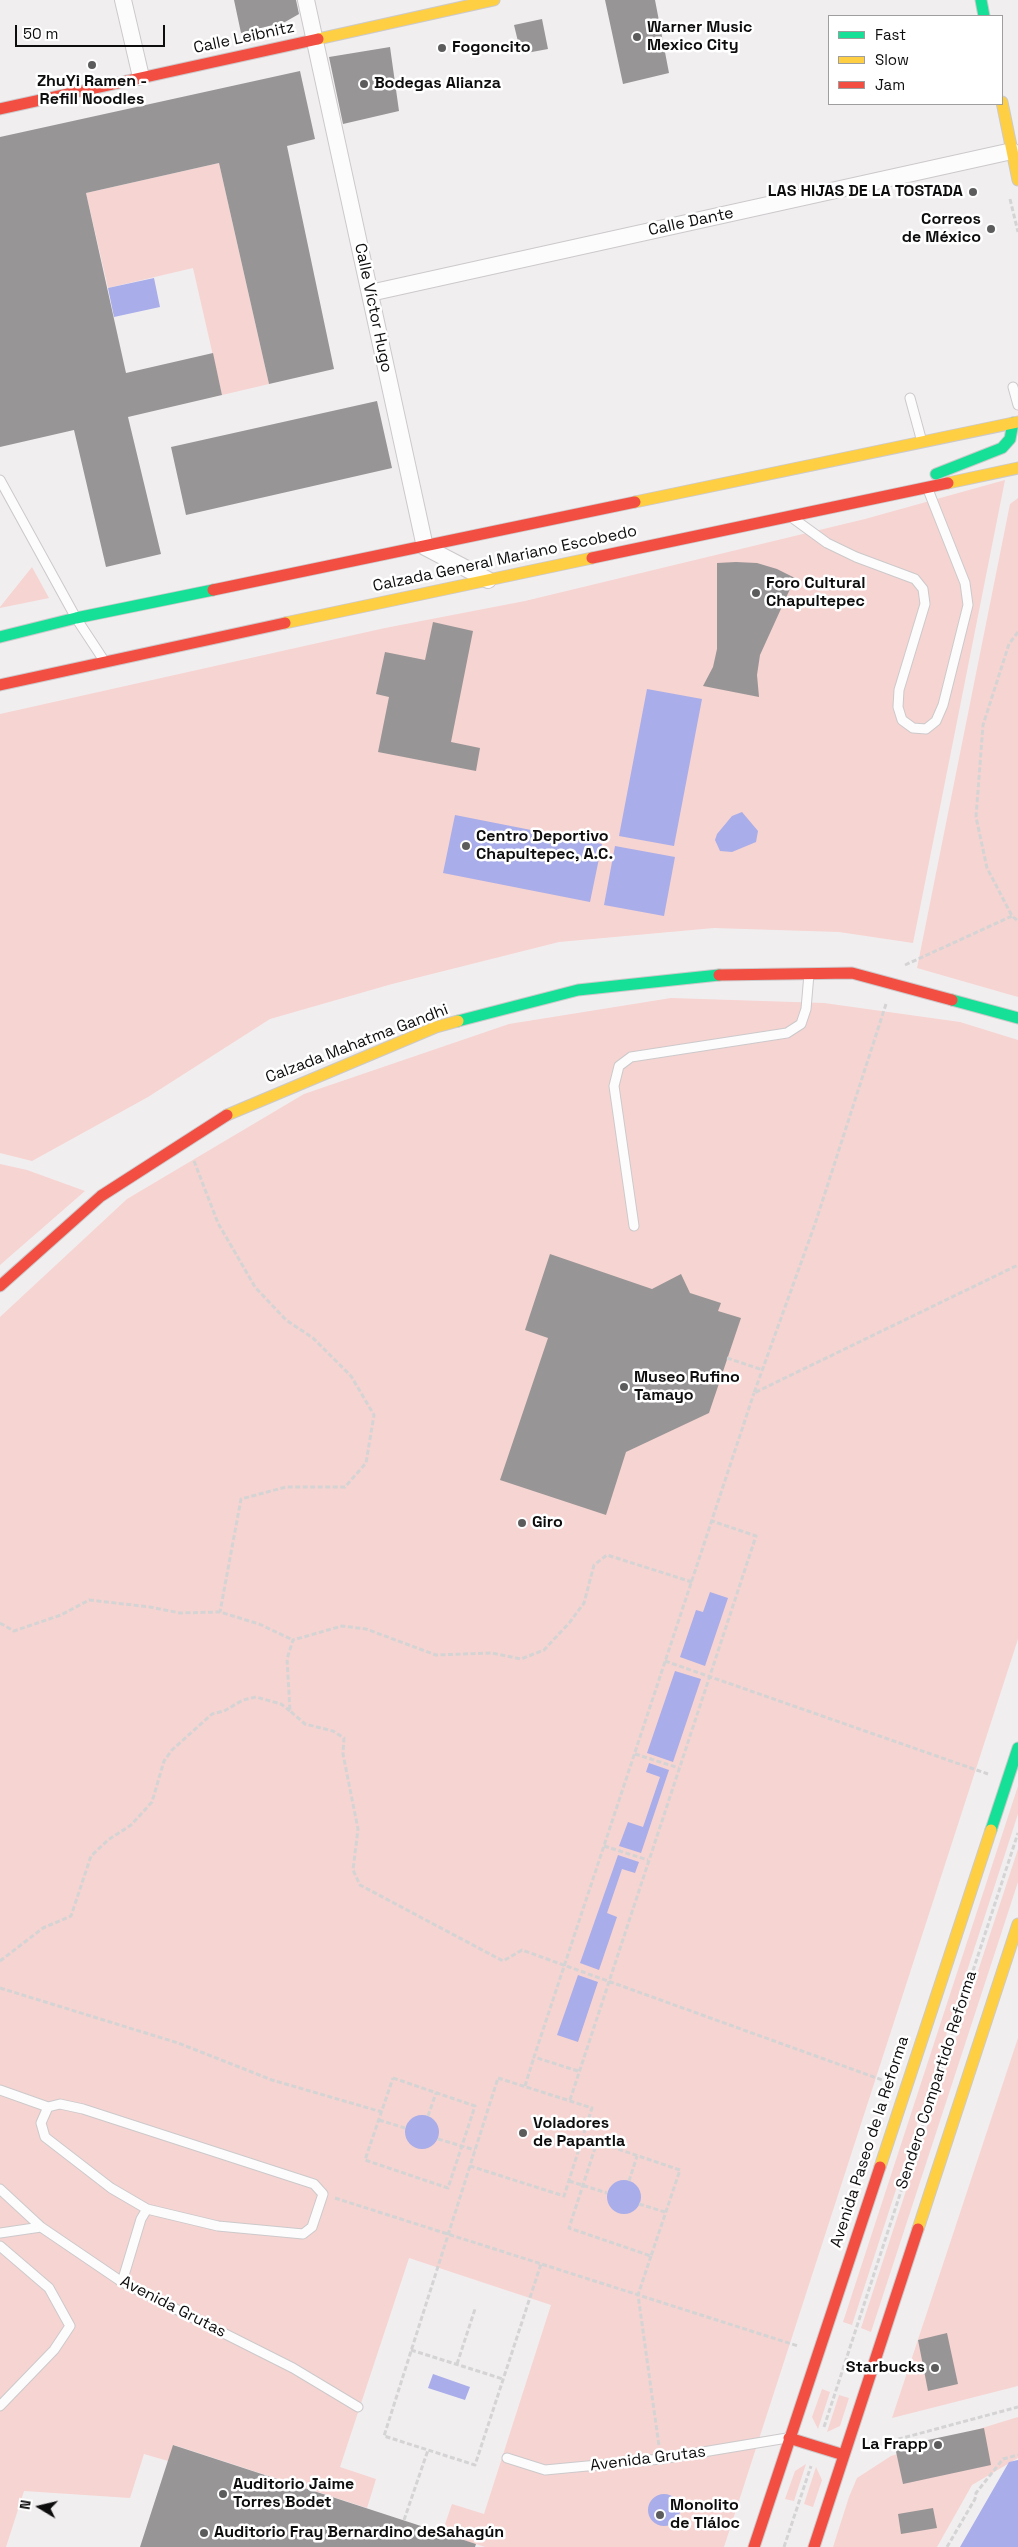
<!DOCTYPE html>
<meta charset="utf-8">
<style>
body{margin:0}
#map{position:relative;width:1018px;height:2547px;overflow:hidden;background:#f1eef0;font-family:"Space Grotesk",sans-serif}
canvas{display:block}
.legend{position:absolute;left:828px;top:15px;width:175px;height:90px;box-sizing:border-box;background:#fff;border:1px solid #9f9e9f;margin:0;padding:6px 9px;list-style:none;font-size:15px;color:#0e0d0e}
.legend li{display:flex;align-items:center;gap:10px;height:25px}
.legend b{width:25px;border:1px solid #9f9e9f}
.north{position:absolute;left:15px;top:2482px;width:50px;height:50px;-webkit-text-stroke:4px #fff;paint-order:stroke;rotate:279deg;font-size:14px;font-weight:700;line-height:20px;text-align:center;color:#0e0d0e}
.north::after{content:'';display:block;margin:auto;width:18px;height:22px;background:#0e0d0e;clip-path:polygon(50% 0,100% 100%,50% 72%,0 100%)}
.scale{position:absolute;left:15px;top:25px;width:150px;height:22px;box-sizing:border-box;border:2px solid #0e0d0e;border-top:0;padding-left:6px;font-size:15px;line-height:18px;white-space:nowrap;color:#0e0d0e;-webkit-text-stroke:4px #fff;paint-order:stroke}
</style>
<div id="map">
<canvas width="1018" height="2547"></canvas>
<ul class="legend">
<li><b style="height:6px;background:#16e098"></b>Fast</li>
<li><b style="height:6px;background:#ffcf43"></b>Slow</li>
<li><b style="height:6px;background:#f24e42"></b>Jam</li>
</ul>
<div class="north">N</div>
<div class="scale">50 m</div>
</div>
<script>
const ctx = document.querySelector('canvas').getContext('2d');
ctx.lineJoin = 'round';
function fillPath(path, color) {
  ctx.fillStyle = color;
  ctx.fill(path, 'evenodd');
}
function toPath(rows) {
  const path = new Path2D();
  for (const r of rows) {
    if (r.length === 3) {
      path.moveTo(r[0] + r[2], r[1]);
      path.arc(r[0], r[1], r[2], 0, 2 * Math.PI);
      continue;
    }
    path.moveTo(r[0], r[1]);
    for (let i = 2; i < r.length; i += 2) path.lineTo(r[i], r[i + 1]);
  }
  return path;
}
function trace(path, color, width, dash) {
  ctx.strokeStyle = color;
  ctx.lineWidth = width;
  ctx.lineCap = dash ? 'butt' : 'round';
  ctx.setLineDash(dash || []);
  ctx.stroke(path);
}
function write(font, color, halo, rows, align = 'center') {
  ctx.font = font + ' "Space Grotesk",sans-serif';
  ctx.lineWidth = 5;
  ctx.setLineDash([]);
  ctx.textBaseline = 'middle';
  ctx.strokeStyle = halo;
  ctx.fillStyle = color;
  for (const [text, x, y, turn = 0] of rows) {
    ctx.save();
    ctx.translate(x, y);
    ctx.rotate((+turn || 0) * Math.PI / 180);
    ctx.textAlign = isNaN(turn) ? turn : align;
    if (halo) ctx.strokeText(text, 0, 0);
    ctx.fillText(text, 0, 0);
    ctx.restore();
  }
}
const green = toPath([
 [219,163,269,384,222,395,193,268,108,288,86,193],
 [1005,480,913,943,839,932,714,928,559,942,392,984,270,1019,148,1097,32,1161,0,1153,0,714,385,628,525,601,865,519],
 [1018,498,1018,997,917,968,1010,504],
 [32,567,49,598,0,608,0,607],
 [671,998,824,1003,960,1022,1018,1040,1018,1639,724,2547,485,2547,442,2533,452,2504,484,2514,551,2305,409,2258,340,2467,376,2479,367,2508,174,2445,168,2461,144,2454,130,2498,24,2491,6,2547,0,2547,0,1317,127,1199,304,1094,509,1024],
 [0,1164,27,1170,85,1191,0,1265],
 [1018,1786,1018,1814,852,2325,843,2322],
 [1018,1849,1018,1882,871,2332,861,2328],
 [1018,2038,1018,2386,892,2418],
 [822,2389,830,2392,818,2429,812,2417],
 [839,2395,849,2398,840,2426,827,2432],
 [1018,2417,1018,2458,972,2485,937,2547,833,2547,849,2497,857,2478,891,2456],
 [806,2464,794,2501,785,2499,795,2471],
 [816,2467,822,2480,813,2507,804,2504]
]);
const water = toPath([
 [154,278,160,307,114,317,108,288],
 [647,689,702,699,674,846,619,836],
 [742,812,758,831,756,842,732,852,720,851,715,840,717,834,732,816],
 [455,815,602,844,590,902,443,873],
 [615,846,675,857,664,916,604,905],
 [710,1592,728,1598,705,1666,680,1657,696,1610,703,1612],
 [675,1671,701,1679,673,1762,647,1753],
 [649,1763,669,1770,641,1853,619,1846,628,1822,643,1827,660,1777,646,1772],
 [618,1855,639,1862,635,1873,622,1869,607,1913,617,1917,599,1970,580,1963],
 [578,1975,598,1982,578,2042,557,2035],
 [422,2132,17],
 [624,2197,17],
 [433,2374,470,2387,465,2400,428,2388],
 [1018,2460,1018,2547,960,2547,1009,2462],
 [664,2510,16]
]);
const building = toPath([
 [234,0,296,0,299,14,285,22,241,33],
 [605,0,655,0,669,73,623,84],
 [542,19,548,49,521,54,514,25],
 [390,47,399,111,343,124,329,57],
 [300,71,315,139,287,146,334,369,269,384,219,163,86,193,126,373,213,353,222,395,128,417,161,554,106,567,74,430,0,447,0,137],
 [377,401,392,468,186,515,171,447],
 [736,562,757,563,777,569,795,578,760,655,757,675,759,697,703,686,713,667,717,649,717,563],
 [433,622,473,631,451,742,480,748,476,771,378,752,389,697,376,694,385,652,425,660],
 [550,1254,652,1289,681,1274,690,1293,721,1303,718,1311,741,1318,709,1413,626,1452,606,1515,500,1480,548,1338,525,1330],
 [947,2333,958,2384,928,2391,918,2340],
 [984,2428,991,2465,903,2484,895,2447],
 [173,2445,476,2544,475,2547,140,2547],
 [933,2508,937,2528,901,2534,898,2514]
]);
const path = toPath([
 [1010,199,1018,232],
 [1018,632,1009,644,983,725,976,817,987,868,1012,916,1018,921],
 [905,965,1012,916],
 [886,1004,815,1224,754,1393,1018,1265],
 [194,1161,218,1223,255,1287,286,1320,313,1338,351,1376,374,1415,366,1463,345,1487,286,1487,241,1499,220,1612],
 [727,1358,763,1370],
 [692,1582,607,1555,594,1565,584,1603,570,1622,544,1650,521,1659,492,1653,436,1655,366,1629,342,1626,293,1640,287,1659,290,1711,305,1724,333,1731,344,1738,343,1754,358,1829,353,1870,360,1885,503,1961,522,1950,885,2081],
 [0,1623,14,1631,61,1615,89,1600,150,1607,180,1613,220,1612,259,1624,293,1640],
 [665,1661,988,1774],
 [635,1754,679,1768],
 [604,1846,648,1860],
 [0,1961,43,1928,71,1916,91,1856,108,1840,131,1825,152,1802,164,1761,172,1750,212,1714,224,1711,243,1700,256,1697,281,1704,290,1711],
 [0,1988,178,2043,272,2080,382,2112],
 [578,2071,534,2057,754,1393],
 [393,2078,475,2106,448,2188,365,2160,393,2078],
 [498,2078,592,2108,564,2196,470,2166,498,2078],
 [525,2086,534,2057],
 [570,2100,756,1536,712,1521],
 [428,2116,436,2093],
 [379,2120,405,2128],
 [438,2139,475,2150],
 [597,2142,680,2170,651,2256,569,2228,597,2142],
 [470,2166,384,2436,475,2465,541,2264],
 [569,2181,607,2193],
 [629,2181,637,2156],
 [335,2198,798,2346],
 [639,2204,665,2212],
 [651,2256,638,2295,659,2446],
 [411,2350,503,2379],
 [457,2364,475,2309],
 [824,2427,1018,1833],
 [869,2447,1018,2407],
 [404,2520,428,2450],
 [784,2547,811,2466],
 [947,2547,975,2499,976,2493,1003,2459,1018,2455]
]);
const lane = toPath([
 [1013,387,1018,405],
 [910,398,922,442],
 [0,480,76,618,103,659],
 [794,519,827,543,856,557,915,579,923,589,925,604,899,690,898,707,902,720,913,728,926,729,936,721,943,705,968,605,965,583,927,487],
 [634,1226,614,1086,619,1066,631,1057,787,1033,801,1024,806,1009,809,974],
 [0,2090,48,2107,60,2104,83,2109,314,2184,323,2194,312,2227,303,2234,218,2226,147,2209,141,2219,122,2282],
 [48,2107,41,2123,45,2137,111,2188,147,2209],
 [0,2189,41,2227,122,2282,293,2368,358,2407],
 [0,2233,41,2227],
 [0,2246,49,2288,70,2326,54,2350,0,2406],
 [507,2458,545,2470,661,2459,787,2438]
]);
const street = toPath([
 [123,0,141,77],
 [306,0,425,547,488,580],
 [370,293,1012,151]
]);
const fast = toPath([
 [981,0,984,16],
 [936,474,1002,448,1010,439,1013,423],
 [0,637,76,618,213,590],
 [952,1000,1018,1018],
 [458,1021,578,990,719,975],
 [991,1830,1018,1748]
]);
const slow = toPath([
 [318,39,494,0],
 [1002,102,1018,180],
 [948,483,1018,468],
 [635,502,1018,422],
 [285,623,592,558],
 [227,1115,436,1027,458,1021],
 [880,2167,991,1830],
 [918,2229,1018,1924]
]);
const jam = toPath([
 [0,109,318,39],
 [592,558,948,483],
 [213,590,635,502],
 [0,685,285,623],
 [719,975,852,973,952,1000],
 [0,1286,101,1196,227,1115],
 [789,2438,844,2455],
 [754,2547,880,2167],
 [814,2547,918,2229]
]);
const markers = [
 [637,37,5,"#5d5c5d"],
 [442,48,5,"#5d5c5d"],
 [92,65,5,"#5d5c5d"],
 [364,84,5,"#5d5c5d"],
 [973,192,5,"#5d5c5d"],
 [991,229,5,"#5d5c5d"],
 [756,593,5,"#5d5c5d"],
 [466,846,5,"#5d5c5d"],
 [624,1387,5,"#5d5c5d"],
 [522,1523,5,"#5d5c5d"],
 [523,2133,5,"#5d5c5d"],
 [935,2368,5,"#5d5c5d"],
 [938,2445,5,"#5d5c5d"],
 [223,2494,5,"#5d5c5d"],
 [660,2515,5,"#5d5c5d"],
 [204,2533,5,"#5d5c5d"]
];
const poiNames = [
 ["Warner Music",647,28],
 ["Mexico City",647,46],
 ["Fogoncito",452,48],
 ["ZhuYi Ramen -",92,82,"center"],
 ["Refill Noodles",92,100,"center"],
 ["Bodegas Alianza",374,84],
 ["LAS HIJAS DE LA TOSTADA",963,192,"right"],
 ["Correos",981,220,"right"],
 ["de México",981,238,"right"],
 ["Foro Cultural",766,584],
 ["Chapultepec",766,602],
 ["Centro Deportivo",476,837],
 ["Chapultepec, A.C.",476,855],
 ["Museo Rufino",634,1378],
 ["Tamayo",634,1396],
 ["Giro",532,1523],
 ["Voladores",533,2124],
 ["de Papantla",533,2142],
 ["Starbucks",925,2368,"right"],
 ["La Frapp",928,2445,"right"],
 ["Auditorio Jaime",233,2485],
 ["Torres Bodet",233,2503],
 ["Monolito",670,2506],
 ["de Tláloc",670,2524],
 ["Auditorio Fray Bernardino deSahagún",214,2533]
];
const streetNames = [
 ["Calle Leibnitz",244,38,-12],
 ["Calle Dante",691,222,-12],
 ["Calle Víctor Hugo",373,308,78],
 ["Calzada General Mariano Escobedo",505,559,-12],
 ["Calzada Mahatma Gandhi",357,1044,-21],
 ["Sendero Compartido Reforma",937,2080,-72],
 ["Avenida Paseo de la Reforma",870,2142,-72],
 ["Avenida Grutas",173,2307,27],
 ["Avenida Grutas",648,2459,-7]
];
fillPath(green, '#f6d4d1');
fillPath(water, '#a9ade9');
fillPath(building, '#989597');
trace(lane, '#ccc9cb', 11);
trace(street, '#ccc9cb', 18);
trace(fast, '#ccc9cb', 13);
trace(slow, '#ccc9cb', 13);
trace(jam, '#ccc9cb', 13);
trace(path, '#d5d4d5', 3, [5, 2.5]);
trace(lane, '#fdfcfd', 9);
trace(street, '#fdfcfd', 16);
trace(fast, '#16e098', 11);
trace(slow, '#ffcf43', 11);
trace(jam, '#f24e42', 11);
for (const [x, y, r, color] of markers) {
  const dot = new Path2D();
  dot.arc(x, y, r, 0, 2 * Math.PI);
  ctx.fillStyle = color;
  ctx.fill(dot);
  trace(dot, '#fff', 2);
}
write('bold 16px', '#0e0d0e', '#fff', poiNames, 'left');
write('16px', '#0e0d0e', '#fff', streetNames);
</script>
